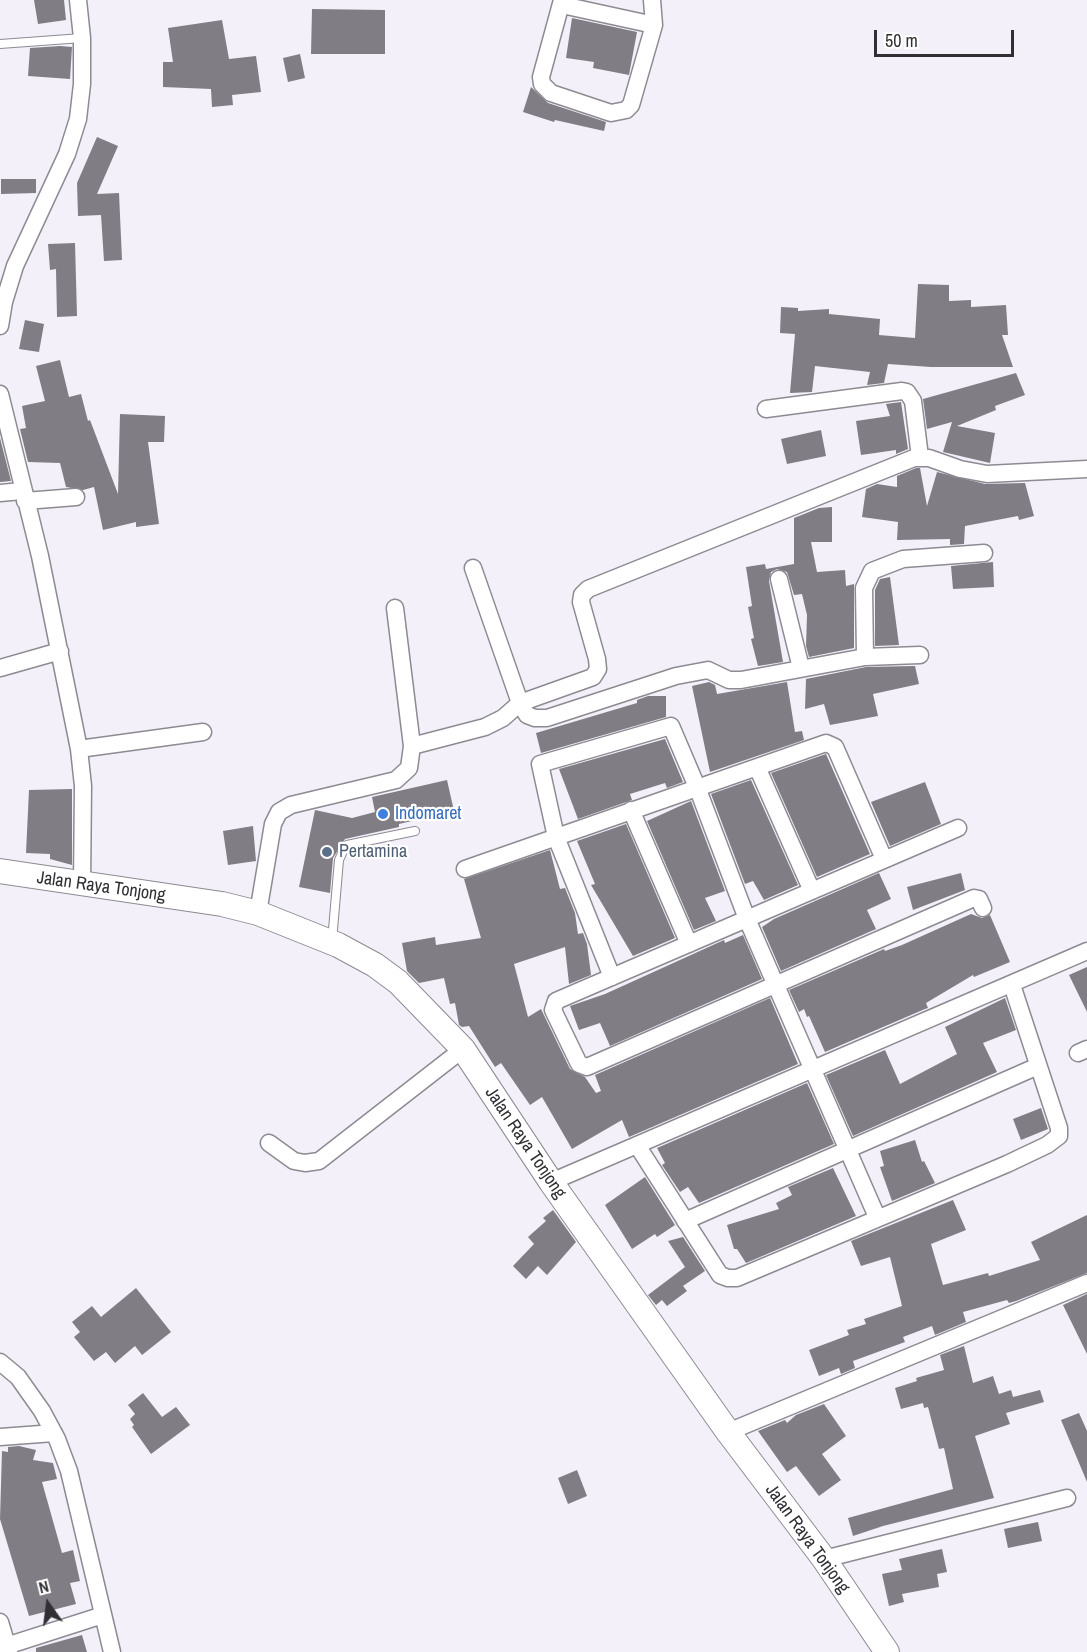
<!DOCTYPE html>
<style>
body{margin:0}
#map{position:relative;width:1087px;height:1652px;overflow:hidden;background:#f4f0fa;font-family:"Archivo Narrow",sans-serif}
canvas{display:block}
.north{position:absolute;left:18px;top:1574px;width:60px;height:60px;-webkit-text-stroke:4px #fff;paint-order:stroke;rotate:346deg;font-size:16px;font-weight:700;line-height:24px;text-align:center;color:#302f33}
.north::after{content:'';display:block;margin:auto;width:21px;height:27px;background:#302f33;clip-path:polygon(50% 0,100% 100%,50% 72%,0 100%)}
.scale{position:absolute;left:874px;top:30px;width:140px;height:27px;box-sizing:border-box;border:3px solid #302f33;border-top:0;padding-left:8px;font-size:18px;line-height:21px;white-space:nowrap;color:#302f33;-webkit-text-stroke:4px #fff;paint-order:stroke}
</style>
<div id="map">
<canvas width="1087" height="1652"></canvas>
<div class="north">N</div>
<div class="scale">50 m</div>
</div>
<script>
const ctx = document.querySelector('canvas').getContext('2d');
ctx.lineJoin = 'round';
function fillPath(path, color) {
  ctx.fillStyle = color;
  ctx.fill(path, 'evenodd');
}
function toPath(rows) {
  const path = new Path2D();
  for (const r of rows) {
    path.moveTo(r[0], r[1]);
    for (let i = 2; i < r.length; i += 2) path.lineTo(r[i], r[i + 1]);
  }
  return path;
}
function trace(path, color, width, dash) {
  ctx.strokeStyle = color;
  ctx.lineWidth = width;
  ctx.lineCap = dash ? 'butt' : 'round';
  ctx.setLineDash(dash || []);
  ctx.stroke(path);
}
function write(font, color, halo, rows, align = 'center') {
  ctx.font = font + ' "Archivo Narrow",sans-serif';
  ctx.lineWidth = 4.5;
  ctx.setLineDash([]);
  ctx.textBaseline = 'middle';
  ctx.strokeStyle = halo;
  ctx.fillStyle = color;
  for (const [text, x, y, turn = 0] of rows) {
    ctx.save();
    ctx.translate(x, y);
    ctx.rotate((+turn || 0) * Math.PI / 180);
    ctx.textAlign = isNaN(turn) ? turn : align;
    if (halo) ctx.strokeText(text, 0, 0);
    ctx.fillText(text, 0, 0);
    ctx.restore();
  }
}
const building = toPath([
 [34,0,64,0,66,20,38,24],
 [312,9,385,10,385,54,311,54],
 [572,18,637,32,629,75,593,68,594,62,566,58],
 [222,20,229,59,256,56,261,92,232,95,233,105,212,107,211,89,163,87,163,62,173,62,168,28],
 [60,46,72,47,70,79,28,76,30,48],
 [300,54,305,78,288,82,283,58],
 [531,87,548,103,606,122,604,131,555,120,554,122,523,112],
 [97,137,118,146,97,194,119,193,122,260,104,261,101,215,78,216,77,183],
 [1,179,36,179,36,193,1,194],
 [75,243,77,316,57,317,56,269,50,270,48,244],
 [918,284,949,285,949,301,971,300,971,307,1006,305,1008,335,1002,335,1013,367,931,367,888,364,884,383,867,385,870,372,815,366,812,392,790,393,795,334,780,333,781,307,798,308,798,311,829,309,829,314,880,319,879,335,915,338],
 [25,320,44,324,39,352,19,349],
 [60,360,69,397,81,394,88,421,90,420,118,494,120,414,165,416,164,442,148,442,159,524,136,527,136,522,103,530,94,487,83,490,66,487,60,463,28,462,20,429,26,428,22,406,45,401,36,366],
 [1016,373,1025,395,995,406,996,410,957,426,995,433,990,463,943,452,952,422,927,429,923,399],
 [901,402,908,449,896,454,896,450,861,455,856,421,890,416,886,404],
 [821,430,826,456,787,464,781,439],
 [0,438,11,481,0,482],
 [916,468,920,468,927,506,937,472,985,484,1025,483,1034,516,1019,520,1018,516,965,526,964,544,950,545,950,539,897,540,898,522,862,517,866,489,877,484,897,487,897,476],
 [832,507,832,542,811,542,817,572,845,570,846,586,854,584,854,648,809,657,806,646,807,615,802,594,794,595,787,572,777,569,771,572,769,581,783,662,758,666,751,639,754,638,748,607,752,606,746,567,765,564,766,569,794,564,794,518,819,508],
 [993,562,994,587,953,589,951,566],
 [890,577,899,645,875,646,875,590,880,579],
 [915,666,919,684,873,694,878,716,830,725,824,704,805,709,806,679,866,667],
 [709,682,715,685,717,694,787,682,795,732,802,731,804,740,710,772,692,686],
 [648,696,666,696,666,717,541,753,536,733,637,703,637,700],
 [665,739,683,782,667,788,665,783,630,794,632,800,578,819,559,769],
 [826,754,870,854,817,877,771,773],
 [447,780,454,811,399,824,399,827,345,839,333,858,330,893,299,887,315,810,352,818,375,812,372,797],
 [751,780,798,885,764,900,753,881,745,884,711,794],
 [925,782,941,824,890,846,871,802],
 [72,789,72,865,50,859,50,854,26,853,29,790],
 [691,801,725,891,705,898,716,921,694,930,647,821],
 [626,824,675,938,633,956,591,885,595,884,577,841],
 [253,826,256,861,228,865,223,831],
 [550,850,560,889,565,888,575,913,578,934,583,933,587,944,591,975,569,984,565,947,514,964,528,1017,541,1009,570,1069,585,1077,596,1093,601,1091,595,1075,770,998,798,1064,629,1137,622,1120,572,1149,542,1097,530,1105,501,1063,495,1067,469,1026,462,1027,459,1025,455,1003,450,1004,444,978,419,983,407,971,402,943,435,937,436,945,481,938,464,879],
 [879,873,891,899,867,910,876,929,781,971,762,927,774,919],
 [961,873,965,890,913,910,907,887],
 [971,914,982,918,990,915,1010,962,974,977,973,975,926,1003,928,1008,925,1009,825,1052,809,1016,807,1017,804,1009,799,1012,789,990,884,949,885,951,902,945],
 [743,935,762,979,610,1046,600,1023,579,1030,570,1006,605,994,724,940,725,943],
 [1087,967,1087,1012,1069,975],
 [1005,998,1016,1030,983,1043,997,1072,853,1136,826,1075,885,1050,900,1084,957,1054,945,1027],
 [807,1083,834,1144,699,1203,688,1187,680,1192,662,1165,665,1163,657,1148],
 [1041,1108,1048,1129,1021,1140,1013,1119],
 [915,1140,922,1162,924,1161,935,1183,892,1201,880,1167,884,1166,880,1151],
 [833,1168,856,1216,746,1263,737,1249,734,1249,727,1225,779,1209,776,1203,792,1195,788,1187],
 [645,1177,675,1225,657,1237,655,1234,632,1249,605,1205],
 [953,1200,966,1230,931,1244,943,1285,988,1273,989,1276,1040,1260,1031,1242,1087,1215,1087,1273,1016,1301,1009,1303,1007,1300,963,1312,966,1322,935,1335,932,1326,903,1337,905,1342,853,1361,855,1368,841,1374,839,1368,819,1376,809,1350,849,1335,847,1330,866,1324,864,1319,902,1306,890,1257,861,1266,851,1241],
 [553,1210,576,1242,547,1275,538,1266,526,1279,513,1266,534,1244,528,1237,546,1221,543,1218],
 [683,1237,705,1271,683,1286,687,1291,667,1306,662,1300,656,1305,648,1295,685,1267,668,1241],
 [136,1288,171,1332,142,1355,135,1346,115,1363,106,1352,94,1361,74,1337,80,1332,72,1322,92,1306,101,1317],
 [1087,1294,1087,1354,1063,1305],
 [964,1346,973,1383,993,1376,999,1394,1011,1390,1013,1397,1040,1390,1044,1402,1006,1413,1010,1424,975,1436,994,1498,883,1526,853,1536,848,1518,953,1489,944,1448,939,1449,928,1407,924,1408,923,1403,901,1409,895,1388,917,1381,916,1378,944,1370,940,1355],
 [143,1393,162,1417,176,1407,190,1425,151,1454,132,1427,134,1425,130,1419,135,1414,128,1405],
 [824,1404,846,1436,822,1454,841,1480,819,1496,796,1466,787,1472,758,1431,785,1420,787,1423,796,1415],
 [1079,1413,1087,1431,1087,1482,1061,1420],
 [19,1446,36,1450,33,1460,53,1463,57,1479,42,1482,62,1553,73,1550,80,1581,70,1583,76,1604,29,1616,0,1519,2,1451,8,1452,8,1447],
 [577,1470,587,1496,568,1504,558,1478],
 [1038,1522,1042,1541,1008,1548,1004,1529],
 [942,1549,947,1572,937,1574,939,1587,902,1594,904,1602,889,1606,882,1574,902,1570,899,1559],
 [82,1635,87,1652,36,1652,36,1648]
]);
const service = toPath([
 [0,44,82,38],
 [332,941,339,860,344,849,347,845,415,831]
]);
const minor = toPath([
 [562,0,541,77,542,84,551,93,611,113,626,110,631,105,654,25,652,0],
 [562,5,654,25],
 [0,326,4,302,15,266,67,154,78,119,82,84,82,38,78,0],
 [0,394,40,556,79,749,83,786,82,884],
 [766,409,902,391,907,392,913,401,920,457],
 [0,493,22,491],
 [25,501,76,497],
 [473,568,520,703,527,715,535,718,547,718,676,676,708,670,729,680,741,680,865,657,920,655],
 [779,579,801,668],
 [395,608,412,746],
 [865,657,864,588,872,571,903,559,984,553],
 [0,668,60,651],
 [79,749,203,732],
 [757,767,812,891],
 [631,810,689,944],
 [958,828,556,1001,553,1010,579,1064,587,1067,974,898,979,899,983,908],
 [465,869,826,743,835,747,884,859],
 [258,913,273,824,279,812,291,805,396,780,409,768,412,746,485,727,503,718,520,703,593,677,598,669,597,659,581,602,582,595,588,589,914,458,929,458,960,469,987,474,1087,469],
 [612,977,556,837,540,764,671,726,697,787,747,919,877,1217],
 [1078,1053,1087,1049],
 [269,1143,294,1161,305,1163,319,1161,463,1049],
 [637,1145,720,1275,728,1278,737,1278,1007,1164,1047,1145,1059,1136,1059,1128,1012,985],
 [551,1182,1087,951],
 [685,1221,1038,1066],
 [0,1362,18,1377,42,1411,57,1439,69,1471,112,1652],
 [728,1432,1087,1283],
 [0,1437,54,1433],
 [824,1559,1067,1498],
 [0,1622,9,1652],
 [0,1648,103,1615]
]);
const secondary = toPath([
 [0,871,222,904,258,913,338,945,375,965,398,982,463,1049,551,1182,728,1432,824,1559,887,1652]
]);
const markers = [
 [383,814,6,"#3f7fe0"],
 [327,852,6,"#5c6f8a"]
];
const shopNames = [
 ["Indomaret",395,814]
];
const serviceNames = [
 ["Pertamina",339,852]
];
const streetNames = [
 ["Jalan Raya Tonjong",101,887,8],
 ["Jalan Raya Tonjong",525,1143,56],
 ["Jalan Raya Tonjong",807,1539,54]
];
fillPath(building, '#807d85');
trace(service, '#8d8a92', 10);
trace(minor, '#8d8a92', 19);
trace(secondary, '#8d8a92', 26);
trace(service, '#fff', 8);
trace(minor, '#fff', 16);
trace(secondary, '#fff', 24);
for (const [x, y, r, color] of markers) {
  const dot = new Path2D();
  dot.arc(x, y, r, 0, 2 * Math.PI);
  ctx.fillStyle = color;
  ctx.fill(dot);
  trace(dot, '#fff', 2);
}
write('18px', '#366cbe', '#fff', shopNames, 'left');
write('18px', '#4e5e75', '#fff', serviceNames, 'left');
write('18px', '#302f33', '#fff', streetNames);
</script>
